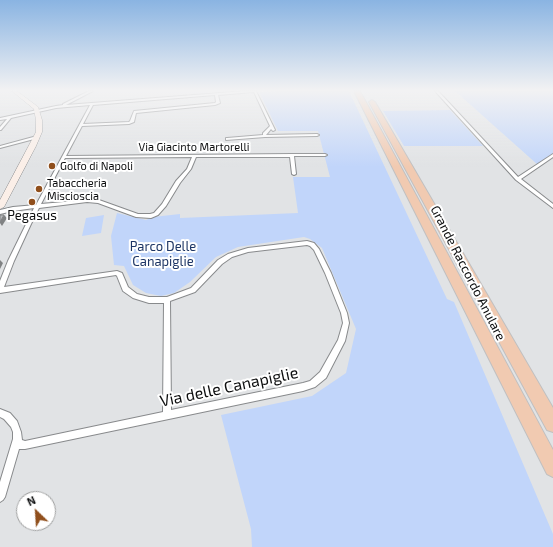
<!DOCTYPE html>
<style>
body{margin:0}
#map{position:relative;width:553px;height:547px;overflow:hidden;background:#e1e3e5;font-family:"Exo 2",sans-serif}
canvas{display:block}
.north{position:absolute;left:16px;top:491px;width:40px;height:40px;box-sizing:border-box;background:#fff;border:1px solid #9e9f9f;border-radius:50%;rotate:335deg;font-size:11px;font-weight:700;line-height:16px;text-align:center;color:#0d0e0f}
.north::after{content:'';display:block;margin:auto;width:14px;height:18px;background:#904f1c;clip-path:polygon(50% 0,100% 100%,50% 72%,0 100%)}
</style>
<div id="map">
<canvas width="553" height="547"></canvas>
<div class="north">N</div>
</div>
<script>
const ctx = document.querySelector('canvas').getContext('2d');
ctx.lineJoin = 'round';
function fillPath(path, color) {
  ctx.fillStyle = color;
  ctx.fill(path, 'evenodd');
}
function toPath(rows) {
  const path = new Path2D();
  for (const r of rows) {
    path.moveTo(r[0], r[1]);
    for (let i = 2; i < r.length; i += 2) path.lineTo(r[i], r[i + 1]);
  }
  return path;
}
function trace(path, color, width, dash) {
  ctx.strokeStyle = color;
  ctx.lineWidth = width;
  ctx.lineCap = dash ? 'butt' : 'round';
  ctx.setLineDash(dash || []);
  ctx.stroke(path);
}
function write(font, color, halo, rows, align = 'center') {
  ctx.font = font + ' "Exo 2",sans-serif';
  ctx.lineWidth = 4;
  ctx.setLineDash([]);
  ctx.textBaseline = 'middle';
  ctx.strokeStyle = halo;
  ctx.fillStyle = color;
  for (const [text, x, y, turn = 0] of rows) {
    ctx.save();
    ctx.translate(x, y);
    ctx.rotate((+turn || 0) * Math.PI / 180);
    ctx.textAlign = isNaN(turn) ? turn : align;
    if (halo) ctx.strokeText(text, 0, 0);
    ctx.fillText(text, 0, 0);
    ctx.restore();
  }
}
const green = toPath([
 [277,91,349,91,447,299,454,302,553,534,553,547,252,547,251,529,221,415,312,396,346,373,356,329,322,248,310,239,304,237,238,247,216,257,190,282,174,293,161,296,146,293,133,285,124,266,114,265,111,236,117,213,146,220,153,217,180,214,180,218,298,213,293,177,330,177,318,131,278,131,259,92],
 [455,91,553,91,553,155,538,165],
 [450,110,483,146,404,146,383,111],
 [104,215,101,233,82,236,86,218]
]);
const street = toPath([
 [89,91,93,91,66,105,245,91,256,91,275,130,273,131,271,129,266,135,317,134,319,135,317,136,265,137,226,140,226,138,227,138,263,135,263,133,270,126,254,92,218,95,220,103,215,105,136,113,134,122,129,124,82,126,66,156,292,154,325,154,327,155,325,156,294,156,296,174,294,175,292,174,290,157,196,157,191,169,180,183,166,206,158,215,151,218,136,217,98,203,87,202,39,208,31,224,14,261,4,287,117,271,122,273,128,287,137,294,149,297,167,297,191,288,218,260,228,254,248,248,307,241,314,243,319,249,331,273,347,313,349,323,345,341,326,378,315,387,303,391,25,449,19,449,5,497,3,500,0,502,0,482,13,439,13,432,11,427,4,419,0,417,0,409,10,413,17,421,21,432,22,440,25,441,163,412,164,303,149,303,133,298,123,291,117,276,116,275,0,293,0,281,8,261,34,208,13,211,0,214,0,210,13,207,36,205,90,105,56,108,11,118,1,130,0,130,0,127,7,119,0,120,0,118,56,106,63,105,63,104,89,91],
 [215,95,216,102,215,103,134,111,130,121,129,122,83,124,93,105,215,95],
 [192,157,187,169,176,181,162,204,154,213,150,214,138,214,99,200,87,200,41,204,65,158,192,157],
 [307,245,310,246,314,250,325,273,341,313,343,323,338,340,320,372,310,381,303,383,171,410,170,301,195,292,222,264,232,257,248,252,307,245],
 [435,91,438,91,518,177,553,154,553,157,521,179,553,204,553,208,516,180,435,91],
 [37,136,39,137,38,138,0,148,0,146,37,136]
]);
const secondary = toPath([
 [12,91,17,91,38,107,42,120,42,132,36,146,4,207,0,209,0,200,36,132,36,120,34,109,12,91]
]);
const highway = toPath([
 [354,91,360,91,553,450,553,477,547,474,354,91],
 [372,100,375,102,553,408,553,432,547,430,369,102,372,100]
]);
const shadedWall = toPath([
 [4,215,7,218,2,226,0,223,0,222],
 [0,260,3,263,0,269]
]);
const building = toPath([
 [0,215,4,215,0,222,0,215]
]);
const markers = [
 [52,166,4,"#904f1c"],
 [39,189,4,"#904f1c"],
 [32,202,4,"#904f1c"]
];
const farStreetnames = [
 ["Via Giacinto Martorelli",194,147]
];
const farPoinames = [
 ["Golfo di Napoli",60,166],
 ["Tabaccheria",47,183],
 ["Miscioscia",47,196]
];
const poiNames = [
 ["Pegasus",32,216]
];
const parkNames = [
 ["Parco Delle",163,247],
 ["Canapiglie",163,262]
];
const streetNames = [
 ["Grande Raccordo Anulare",468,273,63]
];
const nearStreetnames = [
 ["Via delle Canapiglie",229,387,-12]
];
fillPath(green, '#c1d5fa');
trace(street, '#888a8c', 2);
trace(secondary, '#888a8c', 1);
trace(highway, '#c0c0c1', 2);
fillPath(street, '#fff');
fillPath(secondary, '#fbefe8');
fillPath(highway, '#f1cab1');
fillPath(shadedWall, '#808283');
fillPath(building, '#b7b9bb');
trace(building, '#808283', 1);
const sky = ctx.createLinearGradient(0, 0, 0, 167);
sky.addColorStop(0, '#8ab4e2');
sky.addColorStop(0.54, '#f2f2f3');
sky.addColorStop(1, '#f2f2f300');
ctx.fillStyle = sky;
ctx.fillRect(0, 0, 553, 167);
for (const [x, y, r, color] of markers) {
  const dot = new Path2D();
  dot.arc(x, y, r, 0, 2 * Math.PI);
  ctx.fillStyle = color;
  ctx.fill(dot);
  trace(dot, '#fff', 1.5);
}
write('11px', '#0d0e0f', '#fff', farStreetnames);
write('11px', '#0d0e0f', '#fff', farPoinames, 'left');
write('13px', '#0d0e0f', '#fff', poiNames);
write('13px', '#1d3565', '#fff', parkNames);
write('13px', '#0d0e0f', '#fff', streetNames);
write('16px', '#0d0e0f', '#fff', nearStreetnames);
</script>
